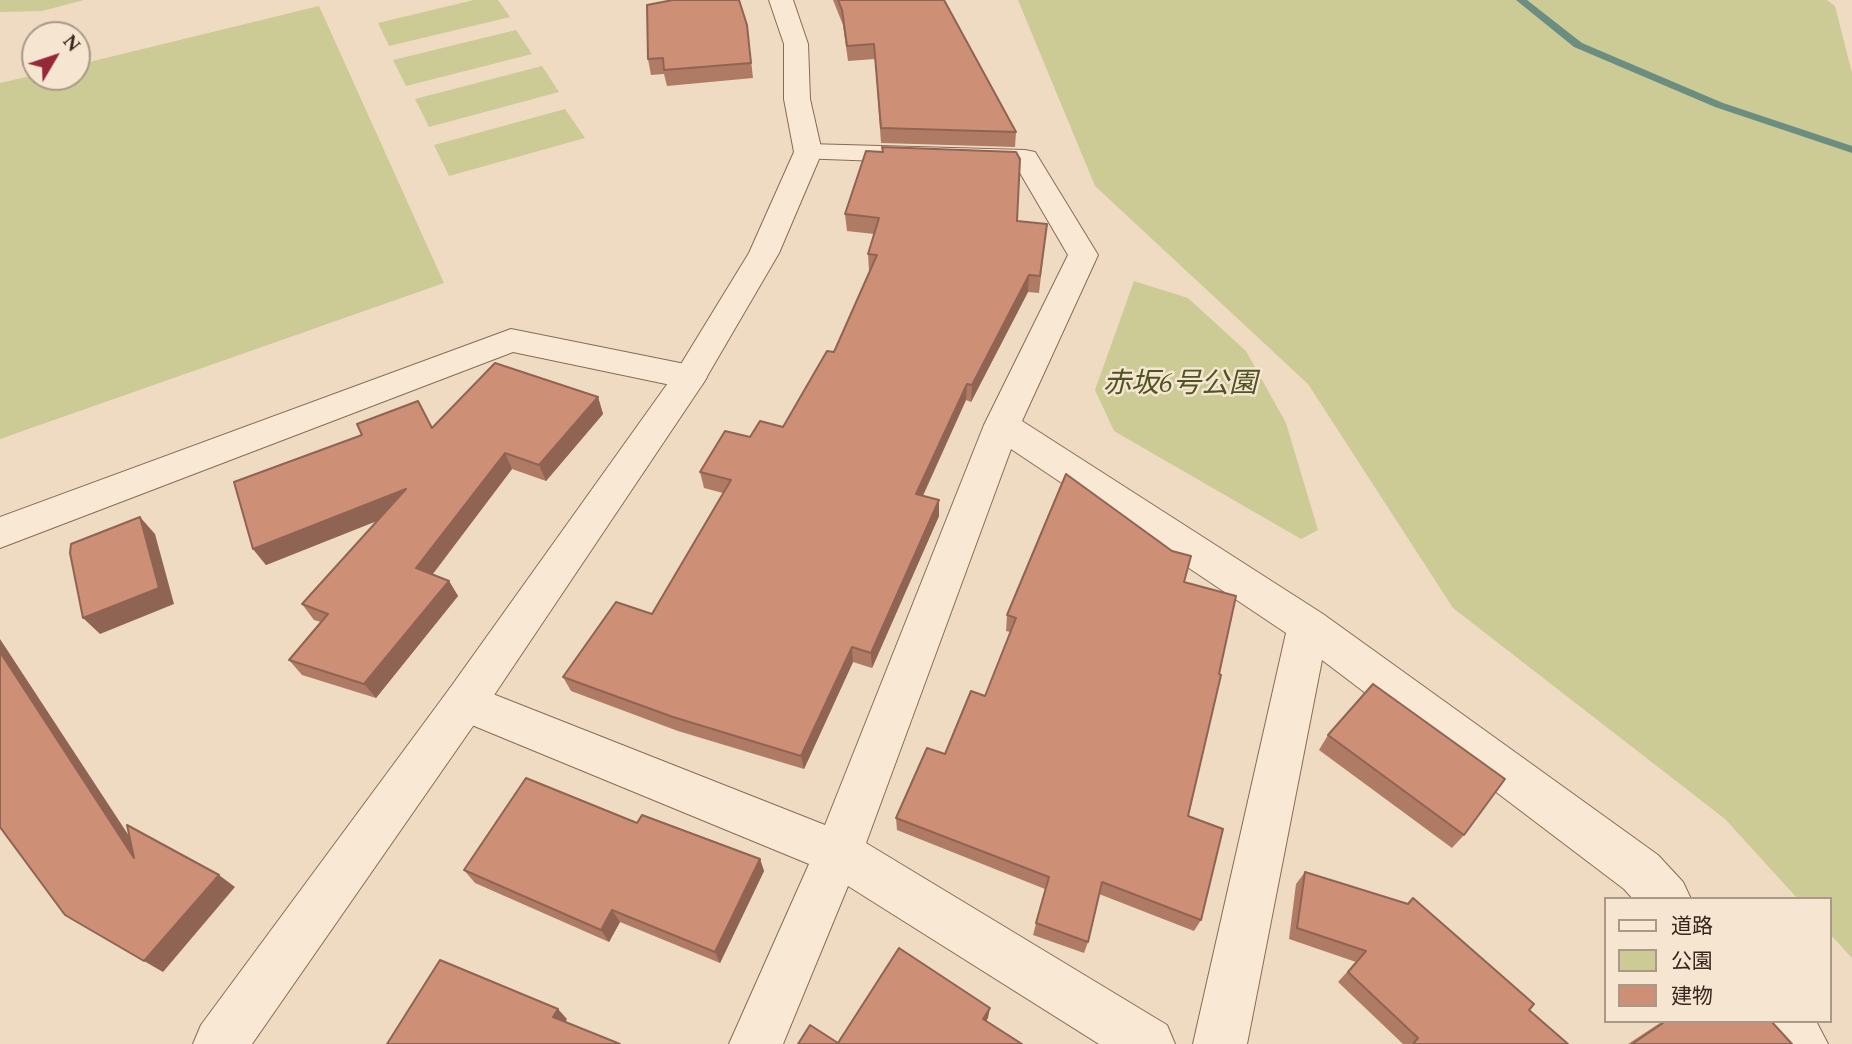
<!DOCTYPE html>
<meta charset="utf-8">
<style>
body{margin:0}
#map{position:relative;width:1852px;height:1044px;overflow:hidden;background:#eedbc1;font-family:Spectral,"Noto Sans JP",serif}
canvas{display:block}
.legend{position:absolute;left:1604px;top:897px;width:228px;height:126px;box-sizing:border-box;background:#f6e6d1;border:2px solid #aa9989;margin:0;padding:9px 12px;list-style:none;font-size:21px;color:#37261d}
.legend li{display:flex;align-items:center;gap:14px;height:35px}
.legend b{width:35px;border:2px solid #aa9989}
.north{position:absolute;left:21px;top:21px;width:70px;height:70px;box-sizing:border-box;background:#f6e6d1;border:2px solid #aa9989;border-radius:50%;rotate:51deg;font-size:19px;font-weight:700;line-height:28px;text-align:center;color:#37261d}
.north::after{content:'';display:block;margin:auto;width:24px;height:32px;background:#972838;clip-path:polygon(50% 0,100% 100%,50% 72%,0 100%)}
</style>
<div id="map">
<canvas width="1852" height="1044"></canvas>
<ul class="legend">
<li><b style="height:9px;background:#f9e9d4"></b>道路</li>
<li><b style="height:19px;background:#cccb95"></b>公園</li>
<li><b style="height:19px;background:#cd8f76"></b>建物</li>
</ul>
<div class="north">N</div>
</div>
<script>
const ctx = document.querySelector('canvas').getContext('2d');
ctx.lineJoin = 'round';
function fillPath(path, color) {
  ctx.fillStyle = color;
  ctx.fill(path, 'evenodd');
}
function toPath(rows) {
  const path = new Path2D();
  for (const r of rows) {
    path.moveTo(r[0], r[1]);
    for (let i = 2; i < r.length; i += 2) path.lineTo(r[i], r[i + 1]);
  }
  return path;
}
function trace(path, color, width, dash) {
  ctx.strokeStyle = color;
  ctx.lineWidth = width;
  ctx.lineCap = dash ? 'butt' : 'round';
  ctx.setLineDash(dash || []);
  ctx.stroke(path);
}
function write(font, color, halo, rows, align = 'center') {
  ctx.font = font + ' Spectral,"Noto Sans JP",serif';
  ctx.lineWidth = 5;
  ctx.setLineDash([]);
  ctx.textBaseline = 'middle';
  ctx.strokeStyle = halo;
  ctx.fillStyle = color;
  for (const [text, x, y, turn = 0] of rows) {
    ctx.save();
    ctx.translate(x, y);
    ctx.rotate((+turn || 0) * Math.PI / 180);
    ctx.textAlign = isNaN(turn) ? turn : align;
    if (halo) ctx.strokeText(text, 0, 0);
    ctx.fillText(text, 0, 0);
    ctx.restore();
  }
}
const green = toPath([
 [0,0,84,0,42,11,0,12],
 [474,0,498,0,510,17,389,46,378,23],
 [1018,0,1827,0,1835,6,1852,73,1852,958,1829,933,1829,899,1798,899,1725,819,1453,608,1308,384,1095,186],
 [319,6,444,283,0,439,0,83,35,75,77,77,77,65],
 [516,30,532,54,406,86,393,60],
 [542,66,559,92,429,127,415,99],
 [565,109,585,138,449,176,434,145],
 [1134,281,1188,298,1246,351,1286,423,1318,530,1301,539,1114,431,1095,390]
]);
const stream = toPath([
 [1516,0,1527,0,1582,43,1723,103,1852,146,1852,153,1715,107,1574,47,1516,0]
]);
const minor = toPath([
 [808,144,1025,150,1035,152,1098,255,1022,421,1323,614,1658,855,1683,882,1691,899,1633,899,1624,889,1322,660,1247,1044,1193,1044,1286,633,1011,449,866,843,1167,1025,1175,1044,1099,1044,848,886,783,1044,729,1044,809,864,450,716,443,702,450,688,465,683,825,825,984,425,1068,255,1016,166,798,158,794,152,798,146,808,144],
 [511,329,690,365,702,369,707,377,702,385,690,389,513,352,0,548,0,517,511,329],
 [1754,1021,1816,1021,1828,1044,1765,1044,1754,1021]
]);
const tertiary = toPath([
 [769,0,793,0,808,44,810,99,822,152,779,253,702,385,480,716,252,1044,193,1044,201,1025,450,688,678,369,749,253,794,152,784,99,784,44,769,0]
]);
const wall = toPath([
 [833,0,944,0,1016,132,1015,147,881,143,875,59,848,61,843,25],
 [747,25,753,78,667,86,664,74,651,75,648,59],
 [883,152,1017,221,1047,224,1039,293,1028,292,971,402,966,400,923,496,939,500,939,516,872,668,853,662,804,769,678,731,571,691,563,677,652,614,723,493,704,488,700,472,750,437,783,427,834,352,870,271,869,271,868,254,874,234,847,231,845,214],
 [598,397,603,414,546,481,512,469,433,574,449,581,458,596,376,698,302,675,289,660,321,622,314,620,302,604,378,520,266,565,253,549],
 [1184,582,1188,816,1201,920,1194,931,1099,894,1088,942,1084,953,1033,935,1045,889,897,830,896,818,945,754,985,696,1010,632,1006,631,1007,615],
 [1328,735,1464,835,1452,848,1319,750],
 [637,823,760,859,764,871,720,963,620,922,609,942,475,883,464,870],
 [1305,872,1529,1010,1568,1044,1403,1044,1338,982,1356,962,1289,939,1296,884],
 [1663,1021,1771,1021,1792,1044,1628,1044]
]);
const shadedWall = toPath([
 [1029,275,1028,292,971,402,972,385],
 [967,384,966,400,916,510,916,494],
 [598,397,603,414,546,481,539,465],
 [505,453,512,469,425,584,416,568],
 [406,489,415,506,266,565,253,549],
 [939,500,939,516,872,668,871,653],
 [140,517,155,534,174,604,100,634,83,618],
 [449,581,458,596,376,698,364,684],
 [0,639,152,871,134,858,0,652],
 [852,647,853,662,804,769,801,756],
 [760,859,764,871,720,963,715,952],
 [219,875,235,887,163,972,144,961],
 [612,910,620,922,609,942,601,930],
 [990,1008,988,1018,982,1028,983,1019],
 [558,1009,567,1019,563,1027,553,1017]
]);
const building = toPath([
 [673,0,739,0,747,25,751,63,664,70,663,58,648,59,647,5,673,0],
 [838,0,944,0,1016,132,881,128,874,44,847,46,842,10,838,0],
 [882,147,1016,152,1020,159,1017,221,1047,224,1040,276,1029,275,972,385,967,384,916,494,939,500,871,653,852,647,801,756,673,717,563,677,616,602,652,614,731,480,700,472,725,431,750,437,760,421,783,427,827,351,834,352,877,255,868,254,879,218,845,214,866,151,883,152,882,147],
 [495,363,598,397,539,465,505,453,416,568,449,581,364,684,289,660,328,614,302,604,406,489,253,549,234,482,362,435,357,424,418,401,432,428,495,363],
 [1066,474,1172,551,1191,556,1184,582,1236,596,1219,674,1221,675,1188,816,1223,829,1201,920,1102,882,1088,942,1036,923,1049,877,896,818,927,748,945,754,971,691,985,696,1016,618,1007,615,1066,474],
 [140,517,159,588,83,618,70,553,71,544,140,517],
 [0,652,134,858,127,825,219,875,144,961,65,915,0,827,0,652],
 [1373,684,1505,779,1464,835,1328,735,1373,684],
 [526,778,637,823,642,815,760,859,715,952,612,910,601,930,464,870,526,778],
 [1305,872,1408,904,1413,898,1534,1004,1529,1010,1568,1044,1413,1044,1418,1038,1348,972,1366,951,1297,928,1305,872],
 [899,948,990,1008,983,1019,1022,1044,798,1044,810,1025,838,1043,899,948],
 [440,960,558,1009,553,1017,620,1044,387,1044,440,960],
 [1666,1021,1771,1021,1792,1044,1632,1044,1666,1021]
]);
const parkNames = [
 ["赤坂6号公園",1180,387]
];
fillPath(green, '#cccb95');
fillPath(stream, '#6b8e81');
trace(minor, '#886b58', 2);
trace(tertiary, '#886b58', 2);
fillPath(minor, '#f9e9d4');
fillPath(tertiary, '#f9e9d4');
fillPath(wall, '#b07b65');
fillPath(shadedWall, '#906453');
fillPath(building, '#cd8f76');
trace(building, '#906453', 2);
write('italic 28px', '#4e5423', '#f6e6d1', parkNames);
</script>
